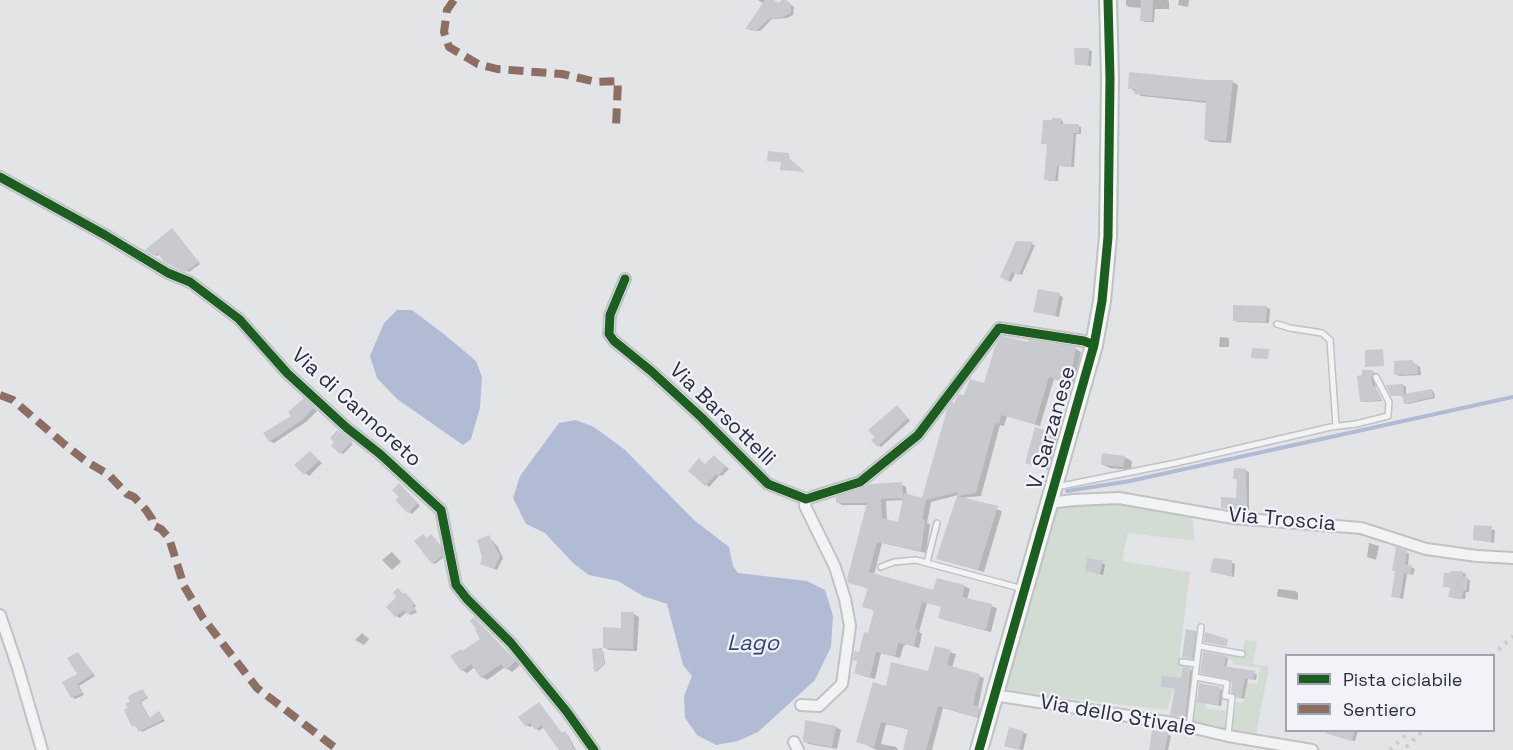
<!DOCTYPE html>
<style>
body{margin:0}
#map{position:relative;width:1513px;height:750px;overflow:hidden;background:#e3e4e8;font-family:"Space Grotesk",sans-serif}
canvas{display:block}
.legend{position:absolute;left:1285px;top:654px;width:210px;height:78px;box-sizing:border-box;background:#f1f3f8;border:2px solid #a1a4b0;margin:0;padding:8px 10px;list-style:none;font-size:18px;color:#292e43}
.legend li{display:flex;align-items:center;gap:12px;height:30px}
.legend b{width:30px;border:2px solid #a1a4b0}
</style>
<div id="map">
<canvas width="1513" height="750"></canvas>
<ul class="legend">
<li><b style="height:8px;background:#1b5e20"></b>Pista ciclabile</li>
<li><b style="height:8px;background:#8d6e63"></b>Sentiero</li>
</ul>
</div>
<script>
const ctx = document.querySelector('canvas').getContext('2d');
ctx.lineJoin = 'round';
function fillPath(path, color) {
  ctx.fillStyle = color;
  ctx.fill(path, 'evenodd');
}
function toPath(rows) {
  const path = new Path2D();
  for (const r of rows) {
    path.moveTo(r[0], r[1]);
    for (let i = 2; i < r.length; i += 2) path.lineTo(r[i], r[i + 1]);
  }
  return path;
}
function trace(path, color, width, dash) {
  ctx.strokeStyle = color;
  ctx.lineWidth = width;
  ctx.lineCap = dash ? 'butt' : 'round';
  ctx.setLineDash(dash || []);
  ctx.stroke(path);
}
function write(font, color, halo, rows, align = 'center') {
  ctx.font = font + ' "Space Grotesk",sans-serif';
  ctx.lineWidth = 4.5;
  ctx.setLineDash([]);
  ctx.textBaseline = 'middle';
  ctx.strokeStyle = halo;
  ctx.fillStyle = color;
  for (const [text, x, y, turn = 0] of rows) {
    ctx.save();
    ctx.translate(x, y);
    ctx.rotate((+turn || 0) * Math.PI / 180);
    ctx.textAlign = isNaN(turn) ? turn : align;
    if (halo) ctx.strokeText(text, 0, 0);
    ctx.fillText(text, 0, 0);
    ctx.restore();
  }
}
const green = toPath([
 [1119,503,1192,515,1195,541,1128,533,1122,561,1190,572,1179,661,1190,663,1190,668,1193,669,1191,688,1184,687,1178,691,1181,669,1176,691,1173,691,1167,710,1006,691,1033,587,1057,507],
 [1245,640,1257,641,1253,664,1269,667,1256,735,1231,731,1236,702,1243,703,1247,683,1257,684,1260,668,1233,664,1233,661,1198,650,1199,645,1242,652],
 [1196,700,1205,700,1205,708,1227,711,1225,729,1193,724]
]);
const water = toPath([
 [397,310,412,310,445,335,476,361,482,377,480,408,471,439,463,445,397,399,377,378,370,356,384,323],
 [576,420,594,427,624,449,694,520,729,547,733,566,738,573,807,581,825,590,833,616,831,647,815,680,758,732,738,741,716,745,697,735,685,718,684,696,692,676,683,665,667,604,643,596,618,581,589,575,574,564,545,533,526,524,513,498,520,476,559,423]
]);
const shadow = toPath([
 [758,0,772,0,778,5,787,2,794,7,793,15,787,18,772,19,760,31,750,30,747,28,764,4],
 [1126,0,1167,0,1169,1,1169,9,1155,9,1154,22,1145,22,1142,20,1142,8,1129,7,1126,5],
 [1179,0,1189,0,1188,7,1178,5],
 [1089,50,1092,51,1091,66,1076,64],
 [1208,82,1233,82,1238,85,1231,143,1210,142,1205,139,1207,103,1141,96,1130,88],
 [1061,120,1063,121,1063,125,1081,127,1081,134,1076,134,1074,167,1059,166,1058,181,1049,181,1046,179,1049,145,1042,143,1053,122],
 [174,231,200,264,189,272,165,261,160,254,157,256,147,250],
 [1017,242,1035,245,1022,275,1016,272,1011,282,1001,277],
 [1059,295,1063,297,1059,317,1035,311],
 [1266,307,1270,309,1269,323,1238,322,1234,320],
 [1220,337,1229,338,1229,347,1219,347],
 [1029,342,1076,349,1081,352,1074,385,1054,379,1040,426,1007,416,1004,426,1000,425,981,496,960,498,1002,511,984,572,938,559,958,495,931,502,927,523,930,524,926,553,882,543,874,575,934,592,964,586,970,589,967,599,997,608,991,632,945,620,940,618,943,607,927,603,919,632,922,634,919,648,906,644,903,647,900,658,881,653,875,679,860,675,855,672,860,654,869,635,875,611,864,606,869,589,849,582,868,505,842,505,837,502,901,484,906,487,907,496,923,500,965,397,985,385],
 [904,500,899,523,887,521,886,501],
 [1412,362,1420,367,1421,375,1399,376,1396,374],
 [1373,372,1375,373,1374,380,1376,388,1382,401,1364,402,1361,401],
 [1403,385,1406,387,1406,395,1431,390,1434,392,1435,398,1408,404,1405,403,1404,396,1393,395],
 [308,402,317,411,306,422,274,443,270,441],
 [900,409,910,421,881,447,878,445],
 [1036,429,1057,437,1048,470,1027,463],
 [337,432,353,444,343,454,341,453],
 [310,453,322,463,309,476,296,465],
 [1124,457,1132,461,1131,470,1110,468,1102,464],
 [717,459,729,469,722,476,720,475,709,487,690,470,706,465],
 [1246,471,1249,472,1249,510,1225,508,1238,499,1237,480,1235,478],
 [402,487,420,506,412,514,409,512,401,497],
 [1475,527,1495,530,1494,543,1474,539],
 [489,537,498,547,503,558,497,570,485,565],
 [434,538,443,549,444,557,435,564,433,563,428,539],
 [1369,543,1379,546,1376,560,1367,557],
 [392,552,401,562,392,570,382,560],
 [1406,552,1409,554,1408,566,1415,569,1413,575,1407,574,1403,599,1393,596],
 [1231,562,1235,564,1234,577,1212,572],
 [1102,563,1105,565,1103,575,1086,570],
 [1463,573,1466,574,1465,578,1470,580,1469,592,1466,592,1465,599,1453,598,1450,596,1451,588,1444,586],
 [1278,589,1295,591,1298,593,1298,600,1280,597,1277,596],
 [398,590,409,597,416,606,414,608,417,612,411,615,407,612,400,618,396,616,388,607,398,598],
 [634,614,639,617,637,651,609,650,604,647],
 [474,619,520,665,512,672,505,667,487,680,482,677,475,667,467,673,462,670,463,652,483,639],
 [1195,632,1198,634,1195,659,1187,658,1184,656],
 [362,633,369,639,364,645,355,640],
 [936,648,956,654,952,668,984,678,978,708,984,711,982,719,943,708,932,750,905,750,910,730,886,724,881,744,896,747,898,750,877,750,858,741,887,687,929,673],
 [593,650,603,651,605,664,596,672],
 [78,653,95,676,79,686,84,695,75,699,72,697,79,675],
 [1225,657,1228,659,1226,668,1257,674,1256,680,1248,679,1244,699,1241,698,1231,679,1205,674],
 [1191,670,1193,671,1187,718,1174,715,1177,688,1165,687,1183,680],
 [1201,684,1224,690,1221,706,1198,702],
 [143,691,148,698,141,702,150,719,159,713,165,721,142,732,134,725,126,711],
 [539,704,563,734,568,735,576,750,560,750,544,727,539,731,533,725,530,727,526,725],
 [836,727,841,730,837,749,809,744,804,741],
 [1010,729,1027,734,1023,750,1009,747],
 [1344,730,1358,730,1355,741,1345,739],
 [1167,734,1171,736,1168,750,1151,750]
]);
const stream = toPath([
 [1067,491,1130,481,1513,397]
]);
const building = toPath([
 [765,0,774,0,778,3,782,0,786,0,791,4,791,13,783,17,769,19,757,30,745,29],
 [1141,0,1153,0,1152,21,1140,21],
 [1074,48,1089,48,1088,65,1075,65],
 [1129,72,1208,80,1233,80,1226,141,1204,140,1206,101,1134,94,1135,89,1128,89],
 [1052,118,1061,118,1061,124,1079,124,1079,133,1074,133,1071,167,1057,166,1055,181,1044,180,1047,144,1041,144,1043,120,1052,120],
 [768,151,789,153,789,158,805,172,780,170,781,162,767,161],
 [172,228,199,262,185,272,164,262,158,253,154,256,145,250],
 [1016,241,1033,242,1019,275,1012,272,1008,281,1000,277],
 [1038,289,1060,293,1055,316,1033,312],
 [1233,305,1267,306,1266,322,1233,321],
 [1002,336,1028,342,1028,340,1076,347,1069,383,1049,377,1035,424,1001,415,999,424,995,423,976,493,957,496,958,492,926,500,922,519,925,520,921,551,877,542,869,572,933,590,937,578,965,585,962,597,992,604,986,630,938,618,941,606,922,602,915,629,918,629,914,646,900,643,898,644,895,656,876,652,870,677,854,673,857,661,853,660,854,651,859,652,864,632,868,633,874,610,862,607,868,588,848,583,847,579,867,503,836,503,836,497,862,489,871,484,902,482,903,498,881,499,882,518,898,522,904,493,922,498,947,409,952,402,954,403,958,394,964,395,970,379,984,383,995,346],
 [1252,348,1269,349,1268,359,1251,358],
 [1383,349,1384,366,1365,367,1365,350],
 [1413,360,1413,364,1417,364,1418,374,1394,375,1394,361],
 [1362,370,1373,370,1371,379,1373,386,1375,386,1381,397,1381,400,1360,402,1357,376,1362,375],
 [1403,384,1404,394,1432,389,1433,397,1404,404,1402,395,1391,396,1386,385],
 [304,398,314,408,302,420,269,442,263,433,291,416,288,412],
 [897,405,908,418,877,447,871,440,875,437,868,430],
 [1035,427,1052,432,1043,468,1025,463],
 [337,430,352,441,340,454,331,446,334,442,330,438],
 [310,451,319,460,304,475,294,465],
 [1102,453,1125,456,1123,467,1101,465],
 [714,455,726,467,718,476,716,474,705,486,688,471,699,458,705,464],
 [1234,468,1246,469,1247,510,1221,508,1221,497,1236,498,1237,479,1233,479],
 [399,483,418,503,408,513,395,500,399,497,392,490],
 [957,496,998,506,978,570,936,559],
 [1474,525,1492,526,1491,542,1473,540],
 [423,534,427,538,431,534,441,546,442,556,432,564,414,541],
 [489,535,500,556,494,569,480,564,482,557,477,540],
 [1396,547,1407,551,1405,564,1412,566,1410,574,1404,573,1400,598,1391,597,1395,571,1392,571],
 [1087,558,1103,561,1100,574,1085,571],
 [1213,558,1232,560,1232,576,1210,572],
 [1450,571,1463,571,1463,577,1468,577,1466,591,1463,591,1462,598,1448,597,1450,587,1443,587,1444,573,1450,573],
 [398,588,402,593,406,593,414,604,412,606,415,610,407,614,404,610,395,617,386,607,396,597,393,592],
 [621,612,634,612,633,649,603,648,603,627,621,628],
 [474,617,516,661,506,670,501,664,481,678,471,664,461,671,450,656,461,649,462,651,480,639,475,630,476,629,470,621],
 [1186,629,1196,631,1192,659,1182,657],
 [1205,632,1228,639,1227,646,1204,642],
 [935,646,951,650,947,665,980,674,973,705,980,707,977,717,938,706,926,750,903,750,908,729,881,722,874,747,856,742,873,682,886,686,891,662,928,671],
 [602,648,604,664,594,672,592,649],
 [78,652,93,674,77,684,82,693,71,698,62,682,77,674,67,658],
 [1203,652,1226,656,1224,666,1255,671,1253,680,1245,678,1241,699,1237,698,1235,694,1231,692,1232,683,1230,679,1200,673],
 [1183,667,1191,668,1185,717,1170,715,1175,688,1161,687,1162,676,1181,678],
 [1199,683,1221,687,1218,705,1197,702],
 [143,689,147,697,140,701,149,718,159,711,164,719,138,732,136,725,132,727,124,710,128,708,125,704,130,701,128,698,130,695],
 [539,702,562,733,565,731,575,750,559,750,541,725,535,730,530,723,525,726,518,717],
 [805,720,836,726,832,747,803,742],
 [1009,727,1024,731,1019,750,1004,746],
 [1152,730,1168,732,1165,750,1149,750],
 [1326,730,1355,730,1352,741,1325,733]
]);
const lane = toPath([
 [1277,324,1290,328,1322,333,1330,340,1336,426],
 [1056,487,1176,463,1331,427,1356,424,1388,416,1389,402,1376,377],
 [927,562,937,523],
 [881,567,894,562,916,560,1023,589],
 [1199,646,1242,654],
 [1182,662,1196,664],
 [1196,677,1227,683,1225,696,1232,697,1228,736],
 [1189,727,1201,627]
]);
const street = toPath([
 [0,177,105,235,168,273,190,282,239,319,287,373,347,428,380,454,441,510,456,585,467,599,511,643,567,712,594,750],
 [625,279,610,315,609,334,614,341,651,371,702,418,768,484,806,499,860,482,918,435,999,328,1084,341,1094,345],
 [1049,503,1074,500,1119,498,1233,518,1361,528,1426,549,1477,556,1513,558],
 [0,615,18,668,42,750],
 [994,695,1173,723,1228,736,1312,750],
 [801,705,819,706,842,684,850,626,845,599,835,567,805,506,806,499],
 [794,742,798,750]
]);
const primary = toPath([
 [979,750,1094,345,1102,301,1108,237,1110,78,1108,0]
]);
const rail = toPath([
 [1492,656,1513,636],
 [1406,747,1424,730],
 [1390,750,1411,730]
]);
const quiet = toPath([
 [454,0,447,10,444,32,449,47,478,64,497,69,562,74,596,82,618,81,616,127],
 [0,395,13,400,64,444,87,462,108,474,127,494,134,497,146,510,152,519,153,525,161,529,169,538,184,586,203,618,257,688,338,750]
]);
const cycleway = toPath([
 [0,177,105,235,168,273,190,282,239,319,287,373,347,428,380,454,441,510,456,585,467,599,511,643,567,712,594,750],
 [625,279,610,315,609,334,614,341,651,371,702,418,768,484,806,499,860,482,918,435,999,328,1084,341,1094,345],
 [979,750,1094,345,1102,301,1108,237,1110,78,1108,0]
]);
const streetNames = [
 ["Via di Cannoreto",356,408,42],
 ["Via Barsottelli",722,415,44],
 ["V. Sarzanese",1052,428,-74],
 ["Via Troscia",1282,520,5],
 ["Via dello Stivale",1118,716,10]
];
const waterNames = [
 ["Lago",753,644]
];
fillPath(green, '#d2dcd3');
fillPath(water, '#b1bcd4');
fillPath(shadow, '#0003');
trace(stream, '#b1bcd4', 4);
fillPath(building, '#c9cacf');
trace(lane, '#c1c2c6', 8);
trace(street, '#c1c2c6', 14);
trace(primary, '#bfc1c6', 20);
trace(lane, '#f2f3f5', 5);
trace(street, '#f2f3f5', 10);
trace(primary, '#f6f6f7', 16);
trace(rail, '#cbccd0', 4, [3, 6]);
trace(quiet, '#8d6e63', 8, [15, 8]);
trace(cycleway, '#1b5e20', 9);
write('21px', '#292e43', '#f1f3f8', streetNames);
write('italic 22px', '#314679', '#f1f3f8', waterNames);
</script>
